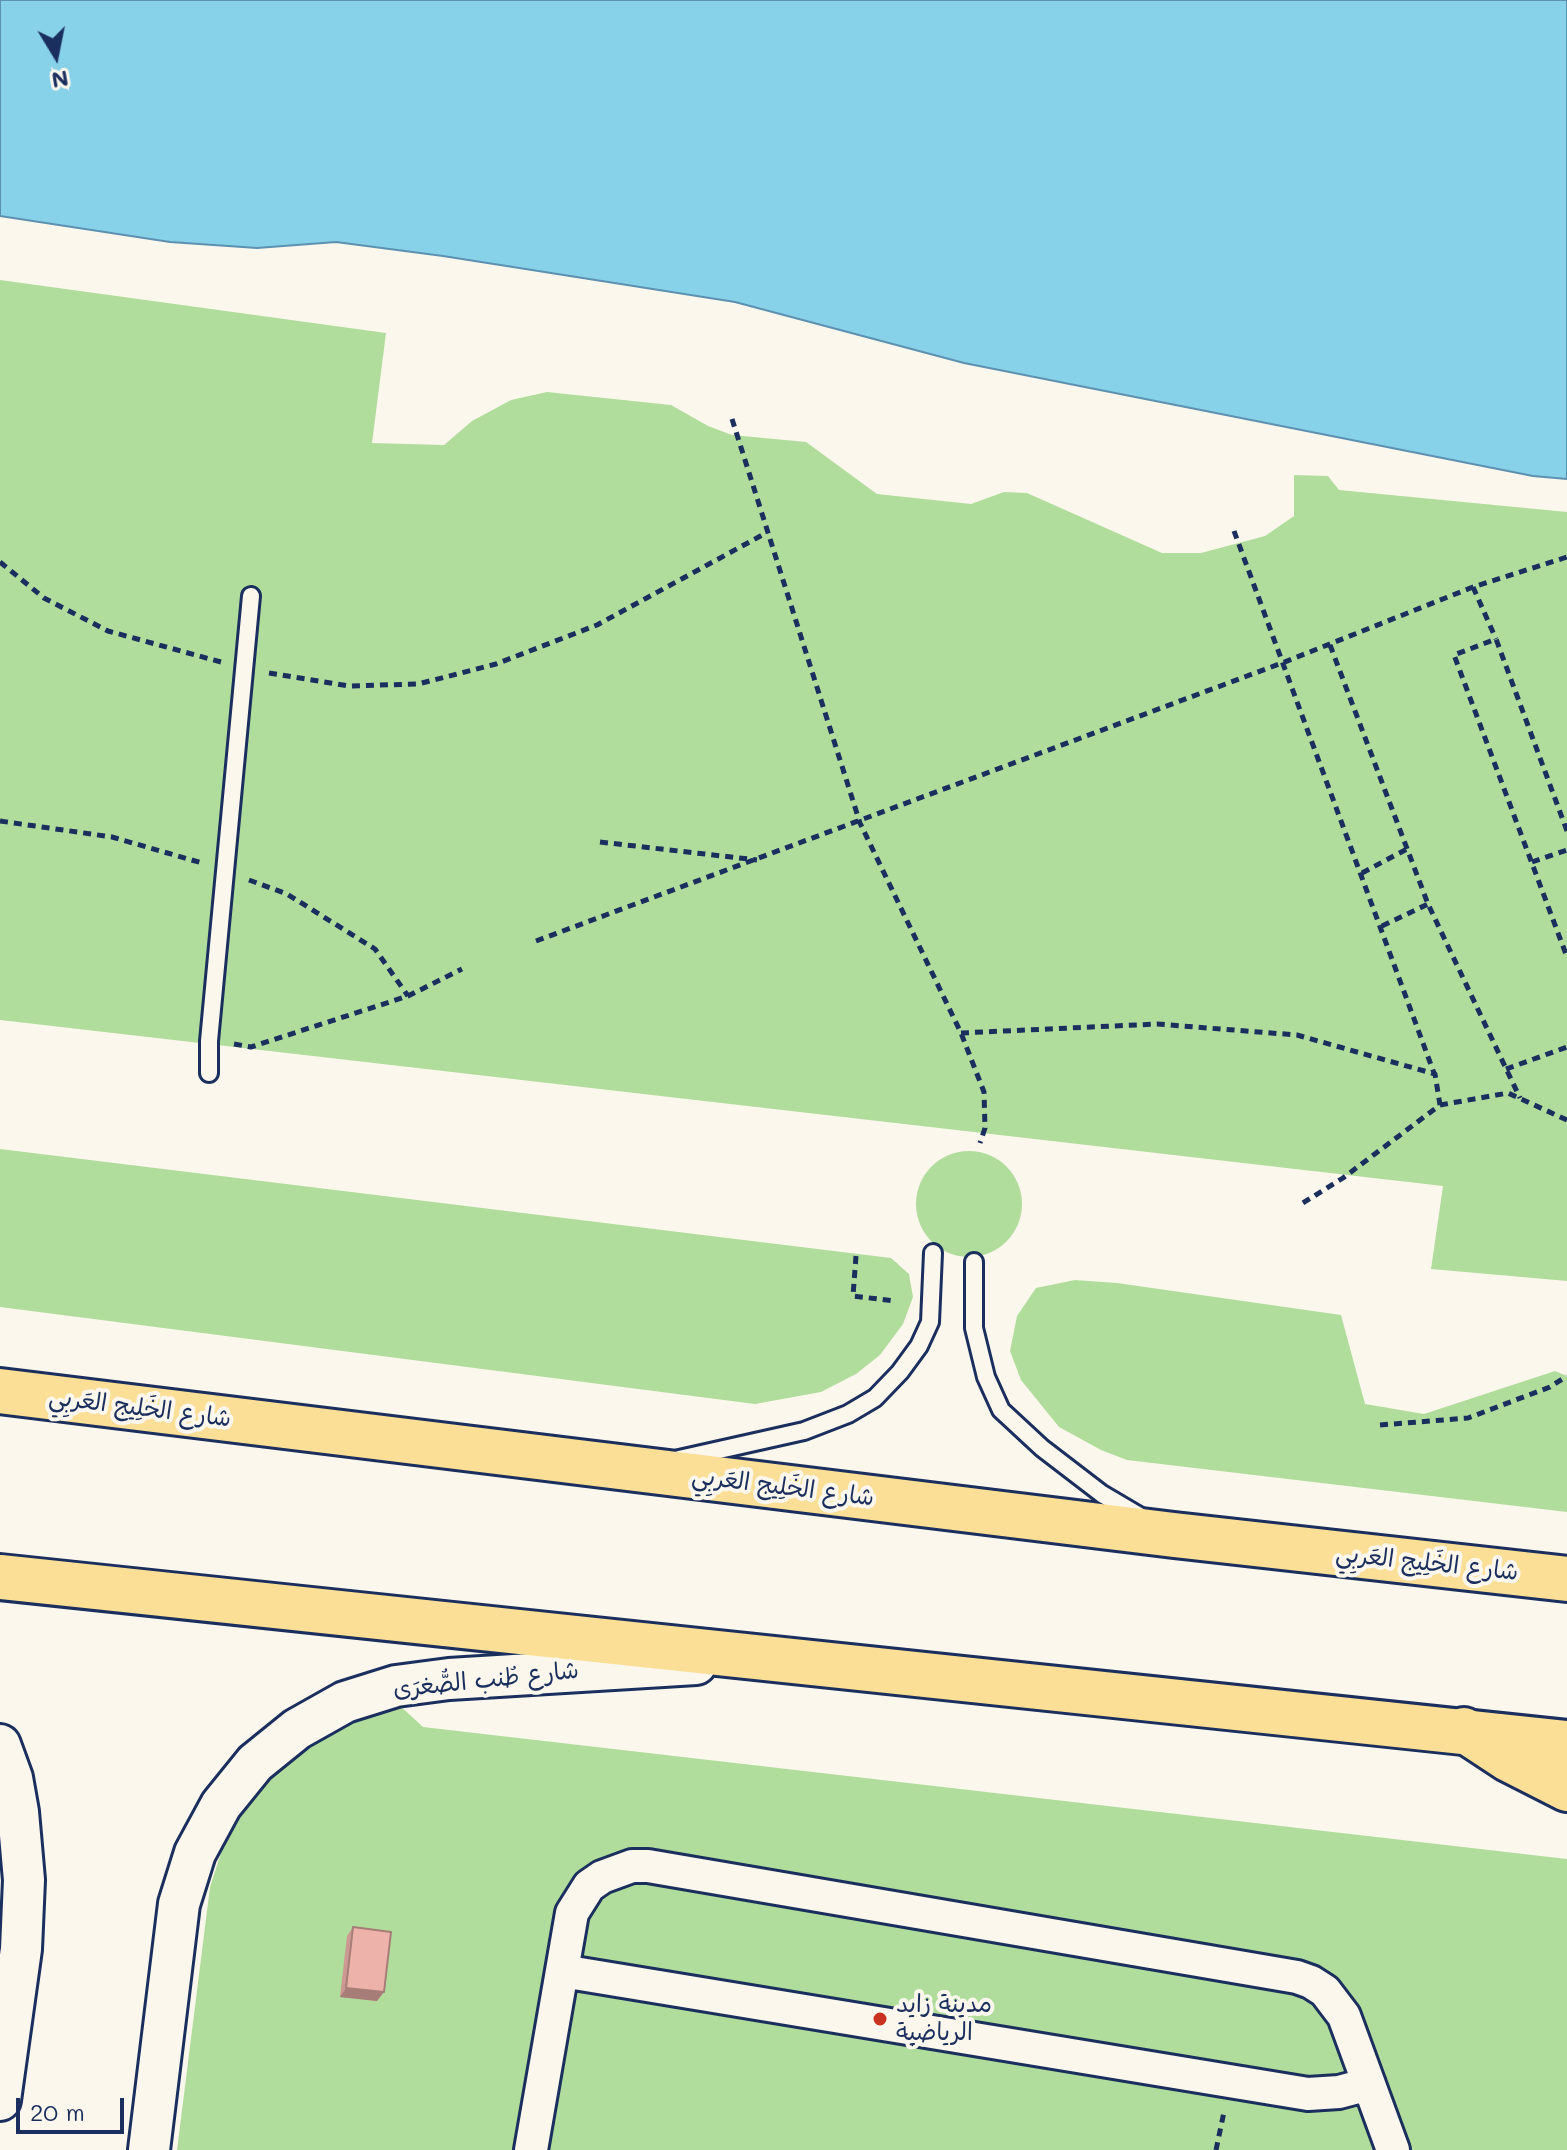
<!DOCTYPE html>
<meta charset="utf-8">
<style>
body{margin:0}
#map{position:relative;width:1567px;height:2150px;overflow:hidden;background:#fbf7ec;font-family:Mali,sans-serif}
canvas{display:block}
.north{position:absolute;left:16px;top:16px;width:80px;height:80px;-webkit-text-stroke:6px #fbf7ec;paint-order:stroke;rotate:170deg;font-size:22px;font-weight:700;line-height:32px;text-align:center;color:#1b2f5e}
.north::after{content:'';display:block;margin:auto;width:28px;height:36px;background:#1b2f5e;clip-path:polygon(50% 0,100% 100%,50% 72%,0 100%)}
.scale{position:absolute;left:16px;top:2098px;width:108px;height:36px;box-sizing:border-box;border:4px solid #1b2f5e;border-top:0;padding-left:10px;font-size:24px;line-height:28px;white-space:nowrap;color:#1b2f5e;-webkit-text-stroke:6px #fbf7ec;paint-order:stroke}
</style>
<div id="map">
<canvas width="1567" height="2150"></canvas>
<div class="north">N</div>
<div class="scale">20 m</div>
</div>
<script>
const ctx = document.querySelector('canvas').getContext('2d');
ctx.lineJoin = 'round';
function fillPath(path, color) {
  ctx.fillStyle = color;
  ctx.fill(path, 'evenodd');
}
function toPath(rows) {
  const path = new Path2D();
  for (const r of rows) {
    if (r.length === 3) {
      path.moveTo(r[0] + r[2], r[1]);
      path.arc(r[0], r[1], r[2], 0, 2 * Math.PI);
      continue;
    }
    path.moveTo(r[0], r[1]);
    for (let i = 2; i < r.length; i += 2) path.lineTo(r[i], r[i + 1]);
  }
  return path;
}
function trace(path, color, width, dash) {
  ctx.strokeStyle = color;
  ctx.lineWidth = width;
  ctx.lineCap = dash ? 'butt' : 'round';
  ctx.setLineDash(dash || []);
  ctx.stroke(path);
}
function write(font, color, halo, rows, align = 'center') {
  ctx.font = font + ' Mali,"Playpen Sans Arabic",sans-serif';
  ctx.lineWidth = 8;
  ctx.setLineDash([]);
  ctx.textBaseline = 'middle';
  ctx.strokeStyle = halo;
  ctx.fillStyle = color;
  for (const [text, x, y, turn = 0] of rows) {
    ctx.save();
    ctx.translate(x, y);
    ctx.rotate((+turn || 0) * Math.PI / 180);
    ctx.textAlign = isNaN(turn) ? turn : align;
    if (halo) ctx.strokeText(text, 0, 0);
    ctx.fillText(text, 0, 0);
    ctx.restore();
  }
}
const green = toPath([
 [0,280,386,333,372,443,444,445,472,421,511,400,547,392,671,405,708,426,732,435,806,442,877,494,971,504,1004,492,1027,493,1162,553,1201,553,1265,536,1294,516,1294,475,1328,476,1339,490,1567,512,1567,1281,1431,1269,1443,1186,0,1020],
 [0,1149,891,1258,909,1274,913,1297,903,1324,880,1355,856,1374,821,1392,755,1404,0,1307],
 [969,1204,53],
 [1075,1280,1117,1283,1341,1315,1365,1404,1424,1414,1555,1371,1567,1376,1567,1512,1127,1460,1101,1450,1059,1427,1021,1380,1010,1351,1017,1316,1036,1288],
 [398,1704,423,1727,1567,1859,1567,2150,177,2150,210,1887,229,1828,263,1777,338,1721]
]);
const water = toPath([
 [0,0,1567,0,1567,479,1533,476,964,363,735,302,443,256,336,242,257,248,170,242,0,216,0,0]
]);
const path = toPath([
 [732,419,860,823,961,1033,984,1092,985,1128,980,1143],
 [1234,531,1434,1073],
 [0,562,44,598,108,631,221,662],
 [1473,587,1496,639],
 [1330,645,1428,904,1520,1098],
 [269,673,349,686,418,684,496,664,597,625,766,533],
 [0,821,112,837,202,863],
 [1567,831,1496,639,1454,655,1567,957],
 [600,842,757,860],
 [1532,862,1567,850],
 [1362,873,1407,849],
 [249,880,287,894,375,949,408,996],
 [1382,926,1428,904],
 [536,941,1282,663,1473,587,1567,557],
 [961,1033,1157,1024,1297,1035,1435,1074,1440,1105,1343,1178,1298,1206],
 [234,1044,251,1047,408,996,462,969],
 [1506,1069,1567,1047],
 [1440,1105,1508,1093,1567,1120],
 [856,1256,853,1296,895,1301],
 [1380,1425,1468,1418,1550,1387,1567,1376],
 [1216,2150,1224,2112]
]);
const service = toPath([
 [209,1073,209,1041,251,596],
 [974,1262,974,1328,986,1377,1001,1410,1042,1448,1102,1494,1141,1517],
 [679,1459,804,1431,848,1414,875,1398,900,1372,919,1346,930,1322,933,1253]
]);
const minor = toPath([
 [562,1971,1308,2094,1339,2092,1369,2084],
 [531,2150,572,1913,589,1886,602,1877,632,1866,648,1866,1297,1977,1311,1982,1325,1991,1344,2016,1393,2150]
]);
const tertiary = toPath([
 [0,1745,12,1778,18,1812,24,1880,21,1949,0,2100],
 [149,2150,179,1904,195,1853,221,1805,255,1763,297,1729,345,1702,396,1686,449,1679,696,1664]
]);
const primary = toPath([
 [1464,1730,1508,1759,1567,1789]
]);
const trunk = toPath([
 [0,1391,1174,1535,1567,1579],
 [0,1577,1567,1743]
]);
const wall = toPath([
 [353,1927,377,2001,340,1997,347,1936]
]);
const shadedWall = toPath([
 [346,1988,384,1992,377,2001,340,1997]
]);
const building = toPath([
 [353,1927,391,1932,384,1992,346,1988,353,1927]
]);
const markers = [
 [880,2019,8,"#c8321e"]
];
const streetNames = [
 ["شارع الخَلِيج العَربِي",140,1408,7],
 ["شارع الخَلِيج العَربِي",783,1487,7],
 ["شارع الخَلِيج العَربِي",1427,1563,6],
 ["شارع طُنب الصُّغرَى",486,1680,-6]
];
const poiNames = [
 ["مدينة زايد",896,2005],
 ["الرياضية",896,2033]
];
fillPath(green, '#b1dd9c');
fillPath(water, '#88d2e9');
trace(water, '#5c91b1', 2);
trace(service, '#1b2f5e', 22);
trace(minor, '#1b2f5e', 38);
trace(tertiary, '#1b2f5e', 46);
trace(primary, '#1b2f5e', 50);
trace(trunk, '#1b2f5e', 50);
trace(path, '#1b2f5e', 5, [8, 6]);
trace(service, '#fbf7ec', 16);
trace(minor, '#fbf7ec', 32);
trace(tertiary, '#fbf7ec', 40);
trace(primary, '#fbdf96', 44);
trace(trunk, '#fbdf96', 44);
fillPath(wall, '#cc9992');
fillPath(shadedWall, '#a67d77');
fillPath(building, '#edb2aa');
trace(building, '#a67d77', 2);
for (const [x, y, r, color] of markers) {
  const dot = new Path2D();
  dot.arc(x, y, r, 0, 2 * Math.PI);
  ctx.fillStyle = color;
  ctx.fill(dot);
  trace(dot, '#fbf7ec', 3);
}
write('24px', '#1b2f5e', '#fbf7ec', streetNames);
write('24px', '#1b2f5e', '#fbf7ec', poiNames, 'left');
</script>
